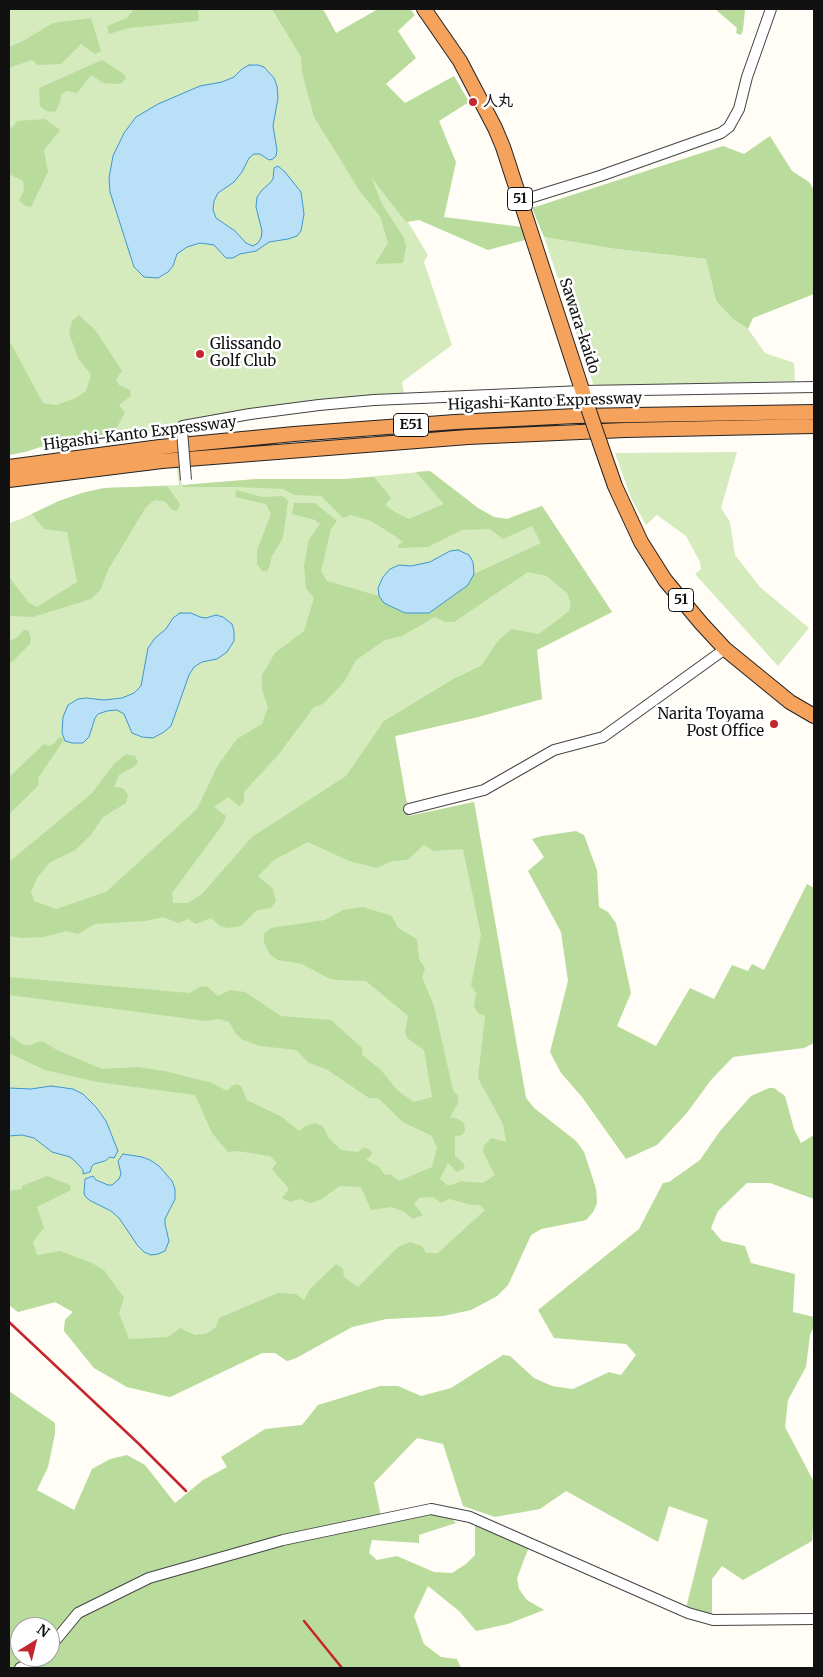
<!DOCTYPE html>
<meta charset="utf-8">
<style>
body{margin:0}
#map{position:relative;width:823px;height:1677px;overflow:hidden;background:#fffdf5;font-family:Merriweather,serif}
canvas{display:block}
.frame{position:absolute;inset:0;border:10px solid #111;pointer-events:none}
.north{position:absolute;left:10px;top:1617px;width:50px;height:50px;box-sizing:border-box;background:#fff;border:1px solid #a0a0a0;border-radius:50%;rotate:36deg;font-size:14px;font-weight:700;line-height:20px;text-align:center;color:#111}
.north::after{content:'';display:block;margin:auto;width:18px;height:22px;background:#c4262e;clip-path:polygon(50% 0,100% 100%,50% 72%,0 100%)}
</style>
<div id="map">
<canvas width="823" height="1677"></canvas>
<div class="frame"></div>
<div class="north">N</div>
</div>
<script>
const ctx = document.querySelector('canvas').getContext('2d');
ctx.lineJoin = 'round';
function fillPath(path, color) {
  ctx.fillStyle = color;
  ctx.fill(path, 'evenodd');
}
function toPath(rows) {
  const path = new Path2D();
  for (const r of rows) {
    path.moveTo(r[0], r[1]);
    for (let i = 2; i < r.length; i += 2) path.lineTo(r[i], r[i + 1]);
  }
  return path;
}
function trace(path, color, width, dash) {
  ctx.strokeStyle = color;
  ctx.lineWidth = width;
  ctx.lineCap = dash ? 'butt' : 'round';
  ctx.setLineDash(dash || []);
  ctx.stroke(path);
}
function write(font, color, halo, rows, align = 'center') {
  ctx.font = font + ' Merriweather,"Noto Sans JP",serif';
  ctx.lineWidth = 5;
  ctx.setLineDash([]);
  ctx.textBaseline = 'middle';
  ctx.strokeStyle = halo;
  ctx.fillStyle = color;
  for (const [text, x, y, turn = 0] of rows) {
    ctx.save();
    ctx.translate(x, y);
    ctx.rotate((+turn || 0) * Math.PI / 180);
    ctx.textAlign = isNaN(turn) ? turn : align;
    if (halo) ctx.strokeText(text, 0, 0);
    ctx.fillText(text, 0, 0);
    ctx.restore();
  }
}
const green = toPath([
 [9,9,295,9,399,207,428,255,424,262,452,345,402,382,404,395,283,405,176,423,182,485,257,479,345,479,430,471,478,508,494,517,507,519,542,506,612,612,537,650,542,699,478,717,395,736,409,816,474,802,526,1098,534,1108,576,1141,584,1152,596,1189,597,1203,593,1212,586,1220,541,1229,531,1235,508,1285,497,1296,471,1310,443,1316,386,1319,352,1327,296,1358,287,1361,275,1353,262,1353,170,1397,127,1387,94,1368,64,1331,65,1320,73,1312,55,1302,18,1312,9,1305,9,523,21,519,59,501,82,493,104,488,179,485,172,432,64,439,25,452,9,420],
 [544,237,616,249,706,259,716,301,733,319,748,329,765,353,794,363,795,381,594,386],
 [737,452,721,508,730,522,735,555,760,587,809,628,778,666,695,574,701,569,700,562,686,536,657,515,646,525,631,498,615,453]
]);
const forest = toPath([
 [134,9,198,9,199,21,129,28,109,34,107,26,127,18],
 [272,9,323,9,336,33,378,9,410,9,415,15,398,31,416,58,386,84,405,103,454,76,469,102,439,121,456,162,444,217,522,227,525,240,488,250,419,220,406,222,371,177,382,204,404,238,406,247,403,263,375,264,388,243,380,216,361,193,314,117,302,72,301,57],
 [715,9,744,9,745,10,743,30,741,35,736,33,737,28],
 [91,18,101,51,95,54,81,44,61,64,38,65,32,60,9,68,9,47,23,41,53,23],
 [102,60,124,74,126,79,120,84,103,83,91,75,77,93,66,91,61,95,60,103,55,112,46,111,40,106,39,88],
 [45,119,60,130,44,150,48,172,31,207,25,206,19,200,24,191,23,181,9,174,9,126,12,128,17,121],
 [770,136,792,171,809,182,814,190,814,294,753,318,748,329,733,319,716,301,706,259,616,249,544,237,532,208,723,146,744,154],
 [79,315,96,331,122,371,116,379,119,385,130,390,131,396,119,405,125,413,117,427,115,436,64,439,25,452,9,455,9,340,43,403,56,405,76,398,86,391,91,375,78,358,69,333,72,321],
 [430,471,478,508,494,517,507,519,542,506,612,612,537,650,542,699,478,717,395,736,409,816,474,802,526,1098,534,1108,576,1141,584,1152,596,1189,597,1203,593,1212,586,1220,541,1229,531,1235,508,1285,497,1296,471,1310,443,1316,386,1319,352,1327,296,1358,287,1361,275,1353,262,1353,170,1397,127,1387,94,1368,64,1331,65,1320,73,1312,55,1302,18,1312,9,1305,9,1191,22,1189,22,1186,47,1176,70,1185,71,1190,37,1207,44,1228,33,1242,37,1255,60,1251,92,1263,104,1270,124,1298,119,1313,129,1339,168,1337,180,1328,195,1335,208,1333,216,1327,219,1318,278,1293,296,1294,304,1300,310,1289,336,1264,343,1269,344,1277,358,1287,398,1247,410,1242,422,1246,426,1253,438,1253,485,1210,480,1205,472,1205,449,1199,441,1203,433,1197,419,1198,414,1204,423,1215,413,1219,405,1212,391,1207,371,1210,361,1187,339,1186,322,1199,311,1203,299,1199,290,1202,282,1198,289,1189,272,1169,277,1163,270,1156,237,1151,228,1152,212,1133,195,1095,97,1082,45,1070,9,1053,9,1035,24,1045,31,1045,40,1041,44,1042,57,1050,102,1069,138,1067,165,1071,212,1083,227,1091,232,1086,237,1084,241,1086,247,1100,282,1117,299,1131,306,1126,315,1123,323,1126,328,1137,341,1150,358,1152,363,1148,370,1149,372,1154,366,1160,379,1167,385,1175,390,1174,399,1181,432,1167,437,1148,432,1136,403,1122,378,1098,369,1098,326,1069,309,1063,296,1050,260,1046,243,1040,236,1034,229,1022,219,1019,206,1021,9,995,9,977,189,993,202,986,208,987,218,996,230,990,245,992,281,1016,331,1020,362,1048,362,1055,381,1070,398,1091,414,1102,432,1097,424,1050,407,1038,405,1031,408,1016,366,981,336,980,328,978,302,964,278,960,270,955,264,942,264,934,271,928,325,920,343,910,363,907,392,916,398,928,417,939,419,959,425,968,422,977,434,1006,453,1090,458,1096,458,1103,450,1117,458,1119,464,1123,465,1130,462,1135,455,1136,455,1156,463,1163,465,1168,457,1172,448,1163,440,1179,447,1185,452,1185,461,1181,483,1183,495,1175,483,1152,484,1146,491,1138,506,1142,503,1124,478,1078,485,1016,478,1013,474,1007,476,993,471,985,481,935,463,849,434,851,424,845,407,860,392,861,377,868,349,861,308,842,274,860,258,876,273,889,276,901,271,908,257,910,241,926,227,928,220,926,211,918,196,924,188,919,178,923,163,917,145,921,95,924,78,934,66,931,44,937,22,938,9,936,9,862,92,793,114,764,126,754,135,756,138,762,134,767,119,775,114,787,123,788,128,795,126,803,103,817,90,836,75,850,49,863,37,878,31,892,34,901,56,909,106,892,197,809,218,765,237,739,262,724,268,707,262,690,262,675,275,653,304,631,314,598,306,588,304,566,309,539,320,524,315,520,292,514,294,503,315,503,337,521,331,529,321,571,327,581,379,596,385,603,455,594,468,585,474,574,541,543,532,526,503,539,490,529,462,530,428,547,398,548,398,545,403,542,395,536,371,521,351,515,343,518,321,496,294,495,283,489,237,487,183,487,182,485,257,479,345,479,374,477,391,498,385,505,395,512,409,519,444,504,416,472],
 [528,572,547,576,567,593,571,603,569,611,539,634,511,629,498,641,481,666,455,678,384,721,346,776,252,837,202,894,188,903,173,903,172,893,223,824,226,816,214,807,228,797,239,806,244,802,244,792,278,755,314,707,323,704,344,682,356,660,385,640,402,636,435,617,445,622,454,622],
 [167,486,180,504,178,509,176,511,171,509,166,502,155,500,146,507,108,570,101,589,91,599,33,617,9,616,9,577,29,603,37,607,77,582,67,532,44,529,32,514,59,501,82,493,104,488],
 [236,490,262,497,283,496,288,501,283,538,272,556,269,568,267,571,262,571,257,564,257,550,271,514,266,504,235,497],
 [24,630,28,630,31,638,30,644,12,662,9,663,9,641,16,638],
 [61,737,64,740,38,778,39,784,36,788,9,814,9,777,44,744,49,746,55,743,58,738],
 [576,831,584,835,597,870,599,907,608,912,616,923,631,993,617,1026,656,1046,690,988,714,999,732,965,748,971,752,964,764,970,807,884,814,888,814,1043,804,1048,733,1057,711,1080,686,1114,657,1145,626,1159,582,1097,561,1073,550,1052,568,981,561,932,528,871,544,857,532,839,542,836],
 [769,1088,774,1088,785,1096,794,1129,801,1143,814,1135,814,1199,770,1183,747,1183,718,1211,711,1228,722,1241,745,1246,751,1263,795,1274,793,1312,814,1317,814,1326,810,1335,806,1367,788,1400,785,1427,814,1482,814,1509,812,1541,743,1580,722,1566,712,1579,712,1614,702,1613,686,1608,708,1520,669,1506,658,1542,566,1491,540,1509,495,1517,463,1506,443,1444,417,1438,374,1483,382,1521,434,1512,449,1516,456,1523,419,1535,419,1543,372,1540,369,1553,377,1560,397,1556,434,1572,452,1573,466,1564,475,1555,475,1525,529,1547,517,1578,519,1589,527,1600,544,1610,508,1624,476,1631,459,1611,428,1586,414,1616,424,1644,441,1657,457,1659,461,1668,9,1668,9,1391,55,1423,55,1434,48,1467,37,1490,74,1510,92,1469,110,1459,127,1455,145,1465,175,1503,203,1480,227,1467,221,1457,265,1429,302,1425,318,1405,380,1386,398,1386,421,1396,451,1388,503,1355,510,1356,534,1378,552,1386,573,1389,609,1372,621,1375,636,1355,626,1344,554,1338,538,1310,639,1229,663,1183,669,1182,700,1160,720,1131,751,1096],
 [20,1627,50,1627,50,1657,20,1657]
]);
const water = toPath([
 [249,65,258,65,264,67,274,78,277,86,278,98,273,126,277,150,276,156,273,159,269,160,260,154,254,154,249,158,242,172,234,182,218,193,214,201,213,210,216,218,235,231,246,243,253,246,258,243,261,238,262,231,256,207,257,197,262,190,270,183,273,179,274,168,278,166,285,172,301,192,304,214,301,231,297,236,288,239,269,242,256,251,240,254,233,258,226,258,214,245,200,243,187,247,177,254,173,266,168,272,158,278,144,277,134,267,110,192,109,178,113,156,124,133,136,117,158,104,200,86,222,82,234,77,242,69,249,65],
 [458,550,469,555,473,562,474,574,468,585,429,613,405,613,384,603,379,596,378,588,383,577,390,569,399,565,411,566,430,562,450,551,458,550],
 [180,613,191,613,200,617,206,618,216,615,223,617,232,624,234,631,234,641,227,652,217,659,202,662,194,667,189,675,171,726,164,732,153,738,142,737,132,733,124,714,117,710,107,711,98,714,95,718,89,737,83,743,72,743,65,741,62,733,63,717,68,705,78,699,86,698,104,700,122,698,134,693,141,686,148,648,155,638,166,629,173,618,180,613],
 [51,1086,73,1089,83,1094,96,1107,106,1121,118,1151,114,1158,110,1157,105,1161,94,1164,92,1166,90,1172,83,1174,83,1170,76,1162,70,1157,52,1152,34,1138,22,1135,9,1136,9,1088,31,1089,51,1086],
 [123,1154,142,1157,150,1160,159,1166,172,1181,175,1189,175,1199,165,1219,165,1224,169,1241,165,1251,158,1254,151,1255,144,1252,138,1246,119,1218,111,1211,89,1200,85,1196,84,1193,85,1179,93,1176,96,1180,108,1185,112,1185,119,1179,121,1174,118,1161,123,1154]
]);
const minor = toPath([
 [520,201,600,176,721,133,729,127,739,109,747,77,771,9],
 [182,431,183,426,250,414,319,405,374,400,583,391,814,387],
 [409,809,484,790,554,750,603,737,725,649],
 [50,1647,78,1613,149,1578,283,1540,431,1509,470,1517,688,1613,713,1620,814,1619],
 [20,1668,31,1663,40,1657]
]);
const highway = toPath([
 [424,9,460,61,495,128,503,147,586,402],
 [600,443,615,486,641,542,665,580,701,623,725,649,790,702,814,716],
 [9,467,160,447,294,434,455,422,576,416,814,412],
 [9,480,162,461,468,437,625,430,814,426]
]);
const rail = toPath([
 [9,1322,139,1444,186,1491],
 [304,1621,342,1668]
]);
const minorBridge = toPath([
 [182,431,186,480]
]);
const highwayBridge = toPath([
 [586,402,600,443]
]);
const markers = [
 [473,102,5,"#c4262e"],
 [200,354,5,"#c4262e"],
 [774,724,5,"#c4262e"]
];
const shields = [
 [520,199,25],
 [411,425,35],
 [681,600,25]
];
const shieldNames = [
 ["51",520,199],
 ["E51",411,425],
 ["51",681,600]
];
const poiNames = [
 ["人丸",483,102],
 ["Glissando",210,345],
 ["Golf Club",210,362],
 ["Narita Toyama",764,715,"right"],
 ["Post Office",764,732,"right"]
];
const streetNames = [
 ["Sawara-kaido",579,326,72],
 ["Higashi-Kanto Expressway",545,402,-2],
 ["Higashi-Kanto Expressway",140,434,-7]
];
fillPath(green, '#d5ebbd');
fillPath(forest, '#b9dc9c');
fillPath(water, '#b9e0f7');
trace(water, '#3f96cf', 1);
trace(minor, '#444', 12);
trace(highway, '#222', 16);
trace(minor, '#fff', 10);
trace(highway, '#f5a25d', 14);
trace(rail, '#c4262e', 2.5);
trace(minorBridge, '#444', 12, []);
trace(highwayBridge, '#222', 16, []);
trace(minorBridge, '#fff', 10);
trace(highwayBridge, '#f5a25d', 14);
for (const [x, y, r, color] of markers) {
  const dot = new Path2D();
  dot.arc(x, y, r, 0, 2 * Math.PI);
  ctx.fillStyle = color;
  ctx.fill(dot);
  trace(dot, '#fff', 2);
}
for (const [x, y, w] of shields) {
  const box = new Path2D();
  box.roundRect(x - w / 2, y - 11.5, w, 23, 4);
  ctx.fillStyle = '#fff';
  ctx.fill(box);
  trace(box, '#111', 1);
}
write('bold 14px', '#111', null, shieldNames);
write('15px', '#111', '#fff', poiNames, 'left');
write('15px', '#111', '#fff', streetNames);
</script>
